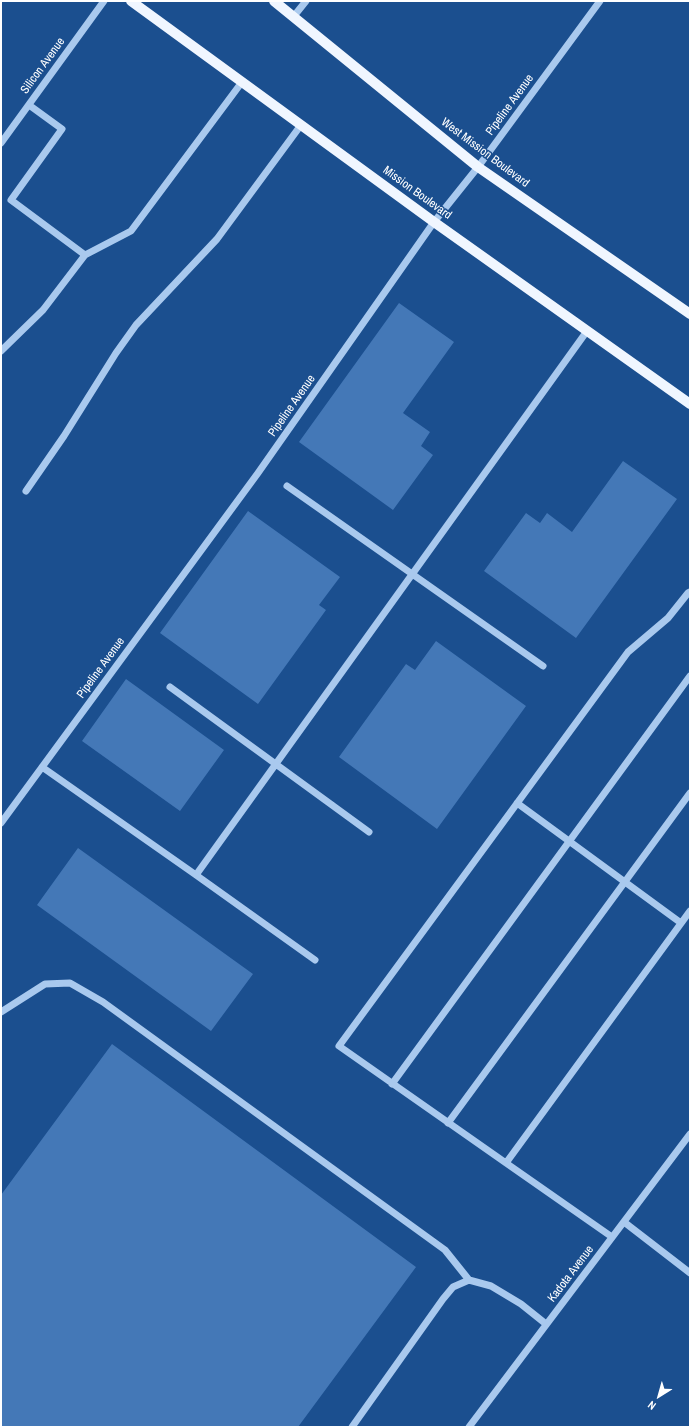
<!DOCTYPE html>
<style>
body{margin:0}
#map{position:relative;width:691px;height:1428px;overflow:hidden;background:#1b4f8f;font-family:"Archivo Narrow",sans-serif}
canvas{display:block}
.frame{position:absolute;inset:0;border:2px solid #fff;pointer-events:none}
.north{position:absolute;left:639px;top:1376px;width:40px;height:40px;-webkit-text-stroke:3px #1b4f8f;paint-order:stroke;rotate:217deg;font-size:11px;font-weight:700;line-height:16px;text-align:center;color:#fff}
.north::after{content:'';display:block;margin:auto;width:14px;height:18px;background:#fff;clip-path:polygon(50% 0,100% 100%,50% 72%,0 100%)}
</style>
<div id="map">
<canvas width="691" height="1428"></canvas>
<div class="frame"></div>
<div class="north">N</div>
</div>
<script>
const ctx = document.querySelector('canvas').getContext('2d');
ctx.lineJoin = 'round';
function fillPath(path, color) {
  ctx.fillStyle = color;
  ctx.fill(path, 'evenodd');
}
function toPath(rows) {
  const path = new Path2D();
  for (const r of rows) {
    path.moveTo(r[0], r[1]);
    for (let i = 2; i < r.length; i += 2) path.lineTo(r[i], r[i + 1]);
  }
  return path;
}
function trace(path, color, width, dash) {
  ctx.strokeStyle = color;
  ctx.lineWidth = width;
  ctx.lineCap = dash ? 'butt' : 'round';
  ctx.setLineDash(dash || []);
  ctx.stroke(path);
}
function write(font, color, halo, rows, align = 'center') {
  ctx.font = font + ' "Archivo Narrow",sans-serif';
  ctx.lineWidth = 3;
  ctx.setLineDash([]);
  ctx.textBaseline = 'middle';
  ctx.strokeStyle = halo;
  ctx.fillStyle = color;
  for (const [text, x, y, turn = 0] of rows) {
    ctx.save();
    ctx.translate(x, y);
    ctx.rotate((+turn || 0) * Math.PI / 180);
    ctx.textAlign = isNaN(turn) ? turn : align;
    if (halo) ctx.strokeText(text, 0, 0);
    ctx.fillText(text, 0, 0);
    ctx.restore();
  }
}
const building = toPath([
 [399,303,454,342,403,413,430,432,421,446,433,455,393,510,299,442],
 [623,461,677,499,576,638,484,571,526,513,540,523,547,513,572,532],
 [248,511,340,577,319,605,326,610,258,704,160,633],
 [436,641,526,706,437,829,339,757,406,664,415,670],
 [126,679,224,750,180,811,82,741],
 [78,848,253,974,211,1031,37,905],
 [112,1044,416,1267,298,1427,1,1427,1,1195]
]);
const minor = toPath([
 [294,16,306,1],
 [29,105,62,129,11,200,85,255],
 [1,143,104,1],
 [1,351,43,310,85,255,131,231,242,82],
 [287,486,543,666],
 [26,491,64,436,116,353,136,325,217,239,301,125],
 [690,592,688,593,668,618,628,652,339,1046,506,1163,690,911],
 [170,687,369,832],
 [42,767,196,875,587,331],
 [517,803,681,923],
 [1,823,258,473,434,222,478,167,600,1],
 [196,875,315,960],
 [1,1012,45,984,70,983,103,1002,445,1250,469,1280],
 [392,1084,690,676],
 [448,1123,690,793],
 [506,1163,612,1237],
 [624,1222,690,1273],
 [352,1427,443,1299,453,1287,469,1280,491,1286,521,1304,546,1324],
 [469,1427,690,1134]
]);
const major = toPath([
 [131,1,434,222,690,404],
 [274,1,478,167,690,314]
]);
const streetNames = [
 ["Silicon Avenue",43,66,-54],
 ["Pipeline Avenue",510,105,-54],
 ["West Mission Boulevard",485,153,37],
 ["Mission Boulevard",417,193,36],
 ["Pipeline Avenue",292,406,-55],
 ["Pipeline Avenue",101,668,-54],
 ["Kadota Avenue",571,1274,-53]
];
fillPath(building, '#4478b7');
trace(minor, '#a9c9ee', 7);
trace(major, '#f0f6ff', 10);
write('12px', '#fff', '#1b4f8f', streetNames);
</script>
